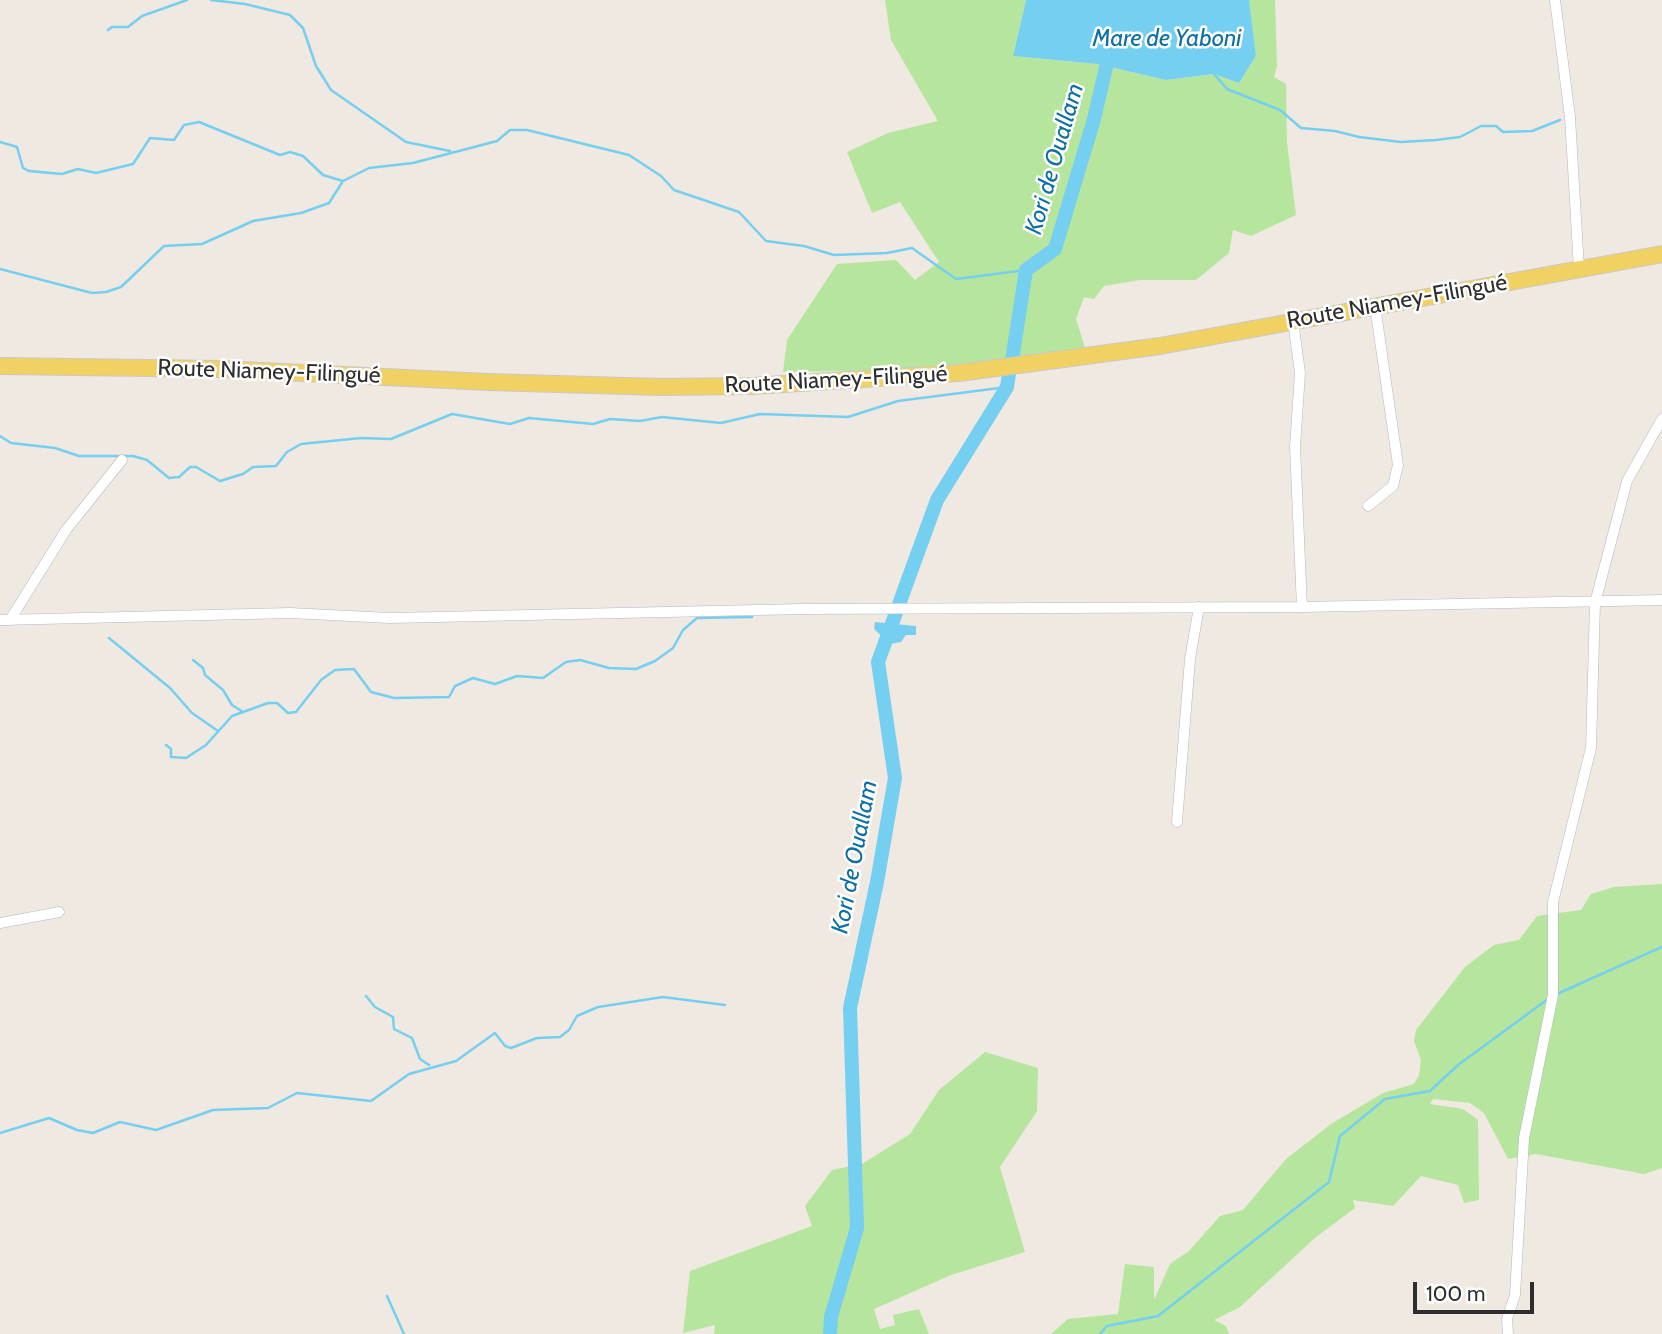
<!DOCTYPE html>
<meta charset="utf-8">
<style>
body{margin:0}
#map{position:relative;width:1662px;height:1334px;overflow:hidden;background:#efe9e1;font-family:Cabin,sans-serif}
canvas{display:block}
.scale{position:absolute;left:1413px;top:1282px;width:121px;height:32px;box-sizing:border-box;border:4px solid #2e2e2e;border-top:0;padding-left:9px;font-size:21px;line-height:24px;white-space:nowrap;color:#2e2e2e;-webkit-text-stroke:5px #fff;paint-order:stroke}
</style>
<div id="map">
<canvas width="1662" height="1334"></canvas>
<div class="scale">100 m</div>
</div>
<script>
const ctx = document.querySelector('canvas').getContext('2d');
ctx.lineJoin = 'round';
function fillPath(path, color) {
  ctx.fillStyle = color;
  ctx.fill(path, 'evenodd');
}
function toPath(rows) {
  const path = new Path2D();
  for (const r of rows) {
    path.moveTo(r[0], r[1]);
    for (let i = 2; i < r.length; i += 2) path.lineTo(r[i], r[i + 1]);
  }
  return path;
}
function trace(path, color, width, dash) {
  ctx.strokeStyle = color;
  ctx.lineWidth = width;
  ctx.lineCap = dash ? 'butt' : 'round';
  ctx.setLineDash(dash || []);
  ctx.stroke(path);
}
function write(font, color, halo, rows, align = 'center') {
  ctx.font = font + ' Cabin,sans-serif';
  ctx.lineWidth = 5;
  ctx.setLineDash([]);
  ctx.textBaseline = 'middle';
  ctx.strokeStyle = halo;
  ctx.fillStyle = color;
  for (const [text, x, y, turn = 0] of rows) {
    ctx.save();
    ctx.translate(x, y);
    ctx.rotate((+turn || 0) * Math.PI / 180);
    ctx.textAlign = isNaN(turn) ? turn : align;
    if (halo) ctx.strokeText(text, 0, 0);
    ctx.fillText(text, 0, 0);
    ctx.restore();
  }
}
const green = toPath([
 [885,0,1026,0,1013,56,1097,64,1166,80,1214,74,1239,83,1256,56,1249,0,1275,0,1277,66,1274,77,1286,84,1287,143,1296,215,1251,236,1233,230,1229,253,1196,280,1140,280,1104,286,1094,299,1084,297,1076,319,1086,351,911,370,783,372,787,340,837,264,896,260,915,280,939,262,900,202,872,213,847,152,888,133,938,121,891,40],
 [1662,884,1662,1168,1644,1174,1536,1154,1508,1159,1484,1113,1470,1103,1433,1099,1430,1104,1463,1109,1478,1120,1479,1200,1464,1203,1458,1185,1421,1176,1393,1206,1353,1200,1355,1208,1316,1237,1240,1307,1214,1320,1226,1326,1229,1334,1051,1334,1068,1319,1118,1314,1125,1264,1154,1267,1154,1300,1170,1264,1189,1251,1220,1216,1243,1210,1286,1159,1331,1124,1383,1093,1414,1084,1419,1075,1421,1060,1414,1041,1416,1030,1465,967,1494,945,1519,940,1537,916,1581,910,1591,894,1614,887],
 [985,1052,1038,1068,1037,1111,1000,1167,1025,1252,951,1275,874,1309,880,1329,895,1325,893,1315,919,1309,929,1334,714,1334,715,1325,683,1333,690,1271,812,1226,805,1206,832,1170,862,1164,910,1134,939,1090]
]);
const water = toPath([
 [1026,0,1249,0,1256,56,1239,83,1214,74,1166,80,1097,64,1013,56],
 [875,622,916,626,916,635,906,635,901,642,890,644,874,629]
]);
const stream = toPath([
 [211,0,245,4,290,15,303,28,316,66,331,90,406,142,450,151],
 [108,30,112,27,128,27,142,16,187,0],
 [1214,74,1227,89,1280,110,1301,128,1335,131,1359,137,1401,142,1436,140,1460,137,1481,126,1496,126,1503,132,1532,131,1560,120],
 [0,142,17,147,23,168,29,171,62,174,78,169,96,173,133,164,150,138,174,140,184,125,199,122,280,155,290,152,303,156,323,175,343,181],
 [0,269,92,293,106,292,121,287,164,246,202,244,253,221,301,213,329,203,343,181,369,168,413,163,497,141,510,130,527,130,629,155,661,176,674,190,739,212,766,241,804,246,834,255,887,253,912,248,956,279,1026,270],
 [0,436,11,443,55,448,79,456,133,456,147,460,169,478,179,477,190,467,196,467,220,481,243,474,253,467,276,466,287,452,301,444,361,438,391,439,452,414,510,424,529,418,593,424,610,419,640,421,662,417,721,423,760,414,848,417,898,401,1007,387],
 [109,638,170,688,192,713,218,731],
 [193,660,203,668,205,675,223,690,232,705,243,712],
 [166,745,171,749,171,757,186,758,206,745,232,716,268,703,277,703,288,713,296,712,321,680,335,670,354,669,371,692,394,698,449,697,455,686,473,678,495,684,517,676,543,678,566,662,580,660,609,668,636,669,655,661,673,648,683,630,697,618,752,617],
 [1557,994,1662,947],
 [366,996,375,1007,393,1017,394,1029,412,1038,420,1059,429,1065],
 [0,1133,49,1118,77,1130,93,1133,120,1122,156,1130,213,1110,268,1108,297,1093,371,1101,409,1074,456,1061,495,1033,505,1046,511,1048,537,1038,560,1037,569,1030,577,1016,598,1007,663,997,725,1005],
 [387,1296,404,1334],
 [1100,1334,1107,1326,1158,1316,1329,1182,1340,1136,1385,1099,1430,1091,1458,1065,1548,999]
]);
const river = toPath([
 [1012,360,1026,270,1055,249,1094,119,1110,50],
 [830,1334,831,1317,857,1228,850,1008,877,882,895,778,878,662,937,500,1007,387,1009,374]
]);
const street = toPath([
 [1555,0,1570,117,1579,269],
 [1293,321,1300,373,1295,447,1302,607],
 [1368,506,1393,486,1398,465,1375,306],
 [0,620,290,613,390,618,803,609,1302,607,1662,600],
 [10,620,66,530,122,460],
 [1177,822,1190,659,1199,607],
 [0,923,59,912],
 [1508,1334,1507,1319,1515,1295,1524,1138,1553,995,1553,902,1591,748,1595,603,1627,481,1662,419]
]);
const primary = toPath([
 [0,366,221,369,488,382,661,387,752,386,959,373,1160,346,1662,254]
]);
const streetNames = [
 ["Route Niamey-Filingué",1397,302,-10],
 ["Route Niamey-Filingué",269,372,2],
 ["Route Niamey-Filingué",836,380,-3]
];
const waterNames = [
 ["Mare de Yaboni",1167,39],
 ["Kori de Ouallam",1055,159,-74],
 ["Kori de Ouallam",855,857,-79]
];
fillPath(green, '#b6e59e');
fillPath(water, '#75cff0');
trace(stream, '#75cff0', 2.5);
trace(river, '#75cff0', 14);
trace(street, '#b4b7c1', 11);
trace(primary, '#c9c9c9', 18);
trace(street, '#fff', 10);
trace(primary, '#f2d163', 16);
write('23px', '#2e2e2e', '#fff', streetNames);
write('italic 24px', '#0d6fa3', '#fff', waterNames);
</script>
